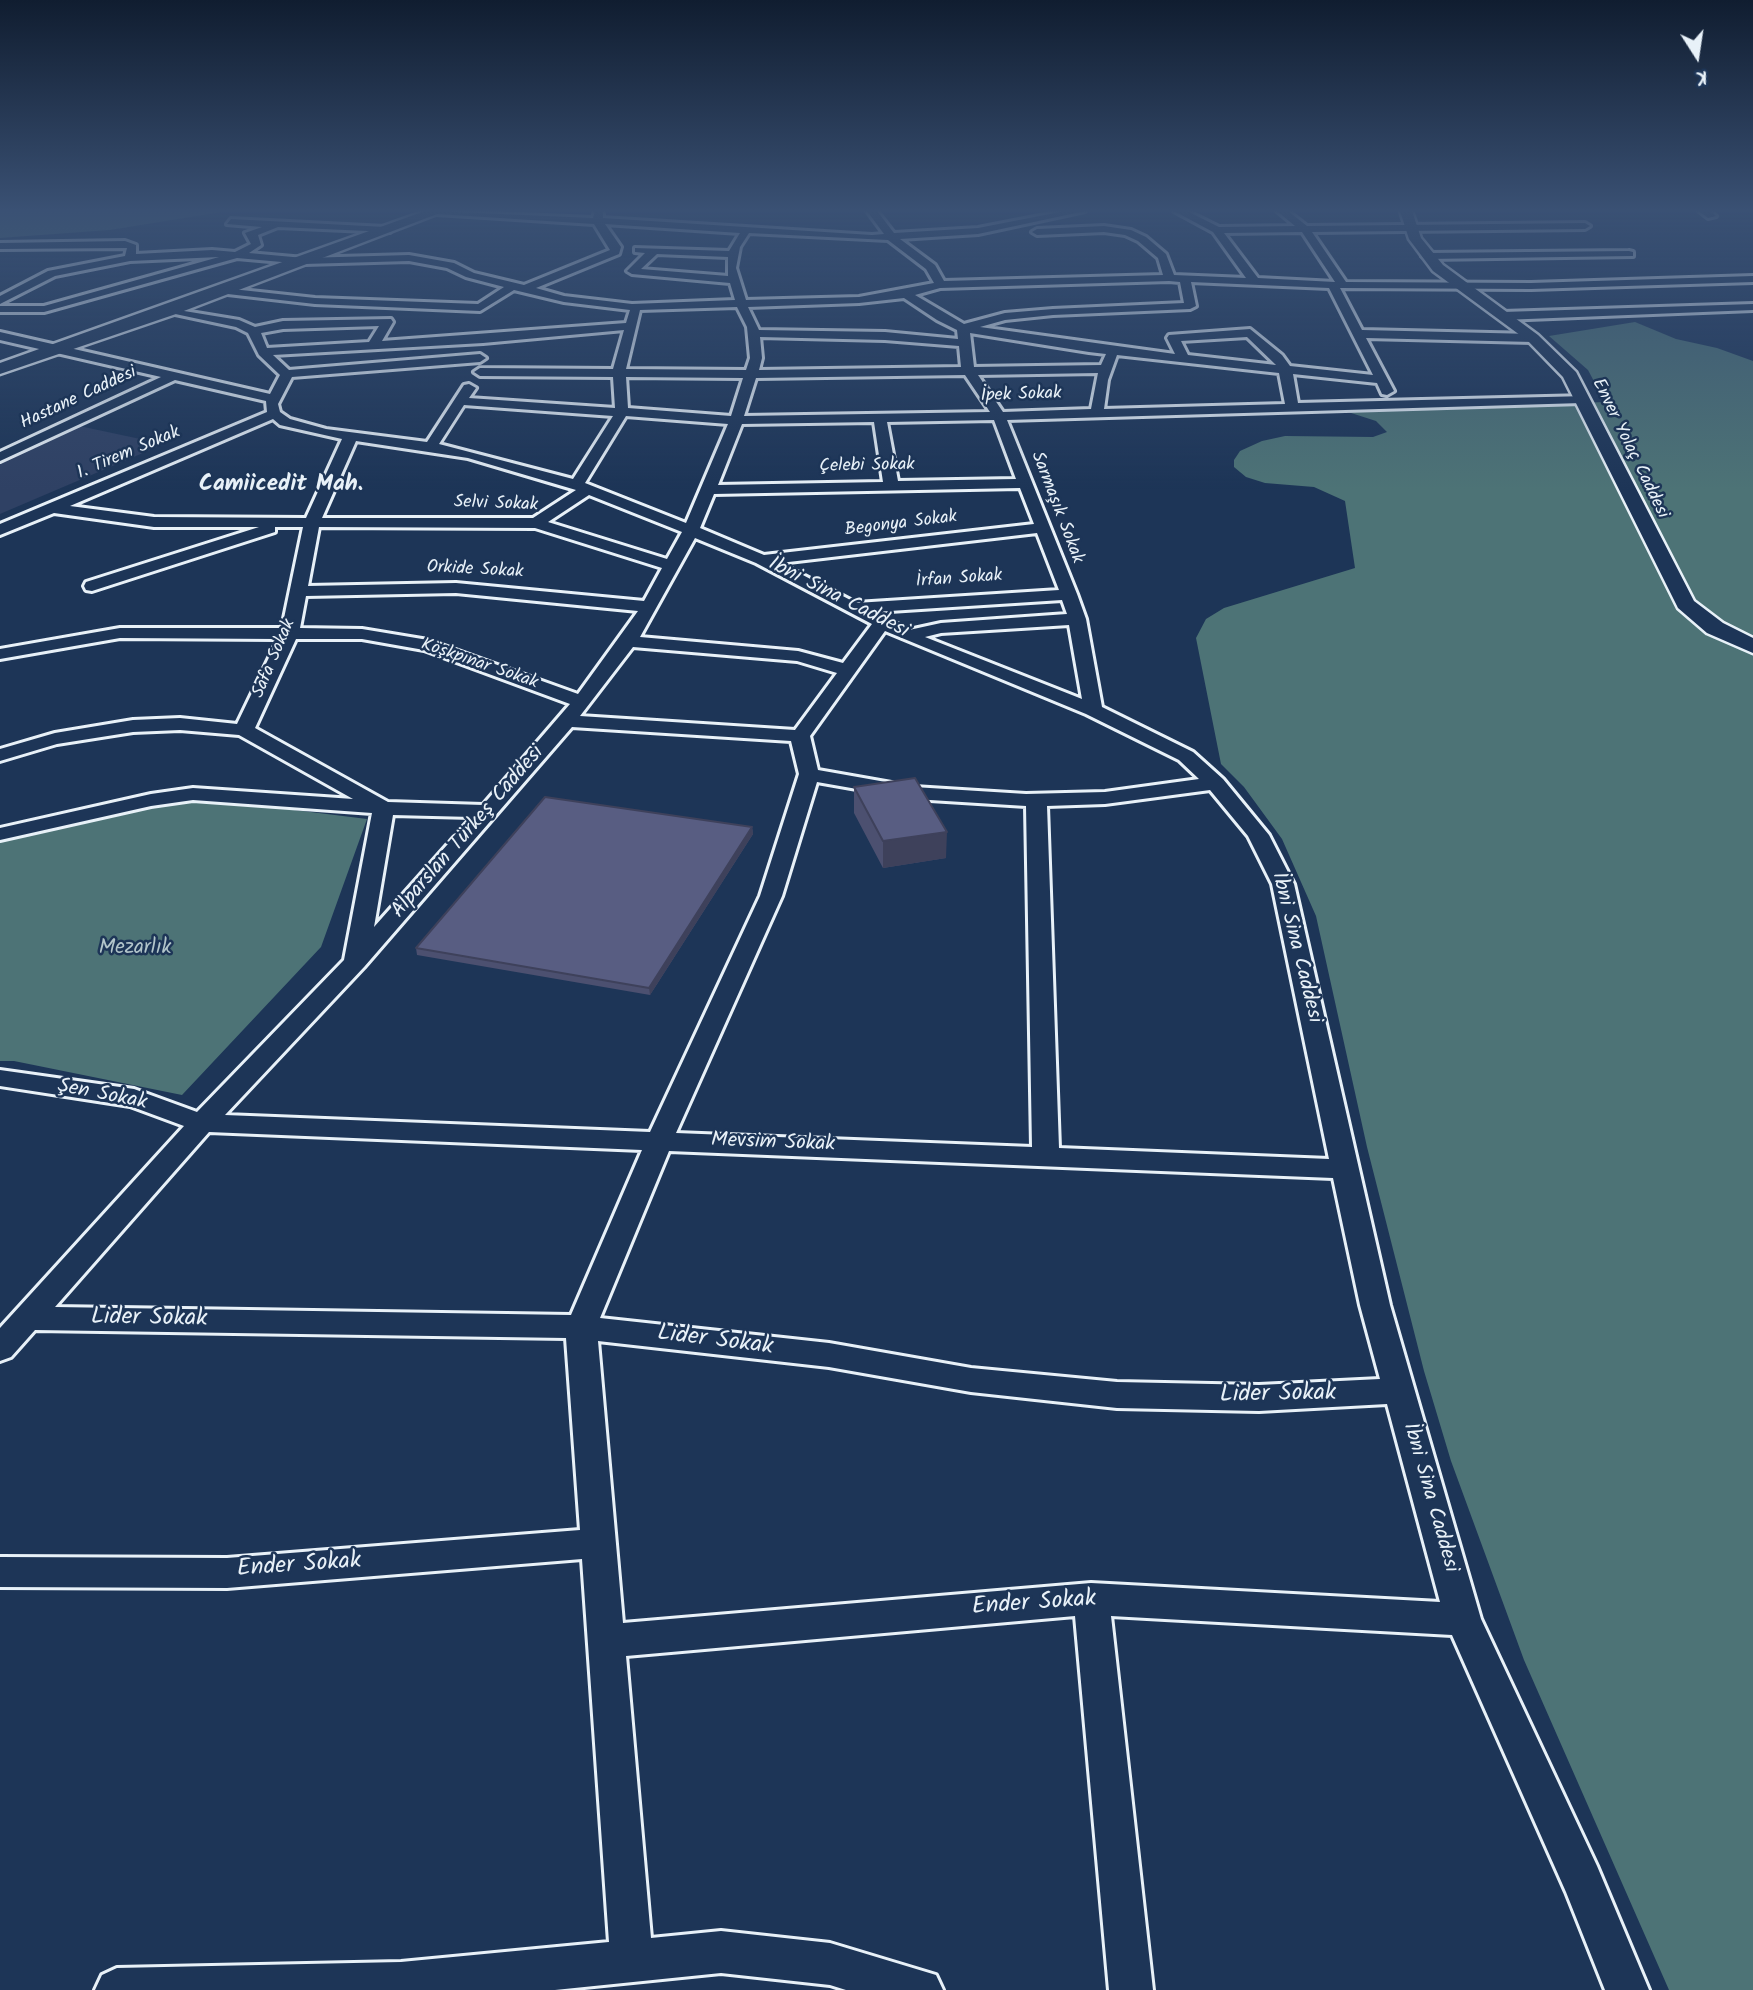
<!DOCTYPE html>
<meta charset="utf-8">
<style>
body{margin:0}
#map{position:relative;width:1753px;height:1990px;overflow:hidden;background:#1d3557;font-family:Kalam,sans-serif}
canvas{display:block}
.north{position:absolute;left:1662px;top:21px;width:70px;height:70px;-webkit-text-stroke:5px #1d3557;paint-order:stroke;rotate:168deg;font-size:19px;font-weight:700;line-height:28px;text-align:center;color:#e8f1f8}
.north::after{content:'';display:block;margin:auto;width:24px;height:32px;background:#e8f1f8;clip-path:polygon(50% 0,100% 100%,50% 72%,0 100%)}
</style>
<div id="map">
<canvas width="1753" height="1990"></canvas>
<div class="north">K</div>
</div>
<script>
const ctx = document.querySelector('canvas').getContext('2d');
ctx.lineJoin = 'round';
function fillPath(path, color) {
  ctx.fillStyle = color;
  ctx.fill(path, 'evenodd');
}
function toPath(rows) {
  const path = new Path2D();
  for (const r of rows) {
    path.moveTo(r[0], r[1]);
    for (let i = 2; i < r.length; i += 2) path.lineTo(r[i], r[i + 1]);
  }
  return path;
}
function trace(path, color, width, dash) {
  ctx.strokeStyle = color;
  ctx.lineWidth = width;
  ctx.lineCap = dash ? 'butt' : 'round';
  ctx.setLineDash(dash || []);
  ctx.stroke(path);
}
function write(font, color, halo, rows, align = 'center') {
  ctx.font = font + ' Kalam,sans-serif';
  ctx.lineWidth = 5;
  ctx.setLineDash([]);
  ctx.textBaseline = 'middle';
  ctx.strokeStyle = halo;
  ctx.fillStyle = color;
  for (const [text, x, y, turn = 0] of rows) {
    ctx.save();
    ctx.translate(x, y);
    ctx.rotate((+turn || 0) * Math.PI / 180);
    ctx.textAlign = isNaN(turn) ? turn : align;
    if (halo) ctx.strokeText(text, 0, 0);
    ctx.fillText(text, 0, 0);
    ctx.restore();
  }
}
const built = toPath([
 [65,423,164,444,0,514,0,453]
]);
const green = toPath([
 [0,211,228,211,110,230,0,238],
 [1635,322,1676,339,1717,348,1753,361,1753,1990,1669,1990,1524,1660,1451,1461,1424,1371,1367,1147,1316,916,1282,839,1244,787,1221,764,1196,638,1206,619,1224,608,1355,568,1345,501,1314,487,1265,483,1246,477,1234,467,1234,460,1240,451,1262,441,1285,436,1373,437,1387,432,1376,421,1348,412,1605,402,1588,370,1549,336],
 [222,801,367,819,321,947,182,1095,14,1061,0,1061,0,841,158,805]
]);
const minor = toPath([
 [432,211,593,218,595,211,603,211,603,218,872,235,884,234,867,211,877,211,894,233,978,228,1065,211,1085,211,978,234,900,239,935,265,944,281,1163,275,1158,258,1138,241,1125,235,1104,232,1037,235,1032,232,1037,229,1104,226,1131,230,1146,237,1166,254,1174,275,1246,278,1213,232,1174,211,1187,211,1219,227,1295,226,1277,211,1288,211,1307,226,1585,223,1590,226,1585,229,1312,232,1346,282,1531,283,1753,276,1753,282,1531,289,1340,288,1362,330,1533,334,1539,338,1533,342,1366,338,1394,391,1387,395,1382,394,1377,383,1293,374,1298,403,1587,396,1587,402,1582,403,1007,420,1077,594,1086,619,1102,707,1193,752,1223,779,1269,835,1294,884,1390,1305,1481,1619,1597,1866,1649,1990,1605,1990,1566,1892,1452,1635,1111,1616,1153,1990,1109,1990,1075,1616,626,1656,651,1938,721,1931,830,1943,936,1975,943,1990,846,1990,830,1985,721,1973,555,1990,95,1990,102,1975,117,1968,401,1962,609,1942,582,1559,227,1588,0,1587,0,1557,227,1558,580,1530,566,1338,35,1330,11,1357,0,1361,0,1328,184,1126,130,1106,0,1086,0,1070,134,1089,197,1112,344,960,372,813,193,800,151,806,0,840,0,828,151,794,193,788,353,799,239,735,180,730,133,732,57,744,0,761,0,749,55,733,133,720,180,718,237,724,278,639,120,638,0,659,0,649,120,628,282,628,303,527,275,527,275,532,92,591,86,590,84,586,86,582,259,527,154,527,54,513,0,535,0,524,267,412,266,401,175,380,0,461,0,452,161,377,0,340,0,332,270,394,280,375,259,355,248,333,236,327,166,312,166,308,239,320,255,327,283,321,391,319,393,322,382,341,626,323,630,310,564,302,514,290,480,311,315,304,219,293,217,291,223,288,315,298,478,304,504,287,466,277,447,268,409,261,304,264,237,258,44,312,0,312,0,306,44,306,219,257,130,261,55,276,0,304,0,296,48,271,125,256,127,248,0,249,0,243,125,241,136,245,136,254,212,250,235,252,251,244,245,233,262,227,227,224,231,219,386,227,390,232,278,227,258,235,261,245,249,253,304,258,409,255,454,263,474,273,524,285,610,250,594,224,437,214,432,211],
 [605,224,740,233,729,251,635,248,635,252,645,253,627,271,632,274,730,283,735,300,632,304,564,296,536,288,619,254,621,247,605,224],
 [1302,232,1335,282,1258,278,1224,233,1302,232],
 [749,233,888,240,926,269,934,283,859,297,746,300,736,268,740,247,749,233],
 [657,254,728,257,728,276,641,269,657,254],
 [1169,281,1180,282,1184,303,1053,309,1005,313,964,324,915,295,940,288,1169,281],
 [1191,282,1329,288,1373,375,1290,366,1282,355,1250,329,1169,335,1167,338,1175,354,980,327,1005,320,1053,315,1190,309,1196,306,1191,282],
 [904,298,937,320,957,330,958,339,885,332,759,330,748,307,859,303,904,298],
 [737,307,747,327,750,358,746,370,626,369,640,310,737,307],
 [379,326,369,342,267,348,261,333,283,329,379,326],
 [624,330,613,369,480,368,474,372,480,376,613,377,615,408,469,398,476,388,469,384,464,385,427,442,326,429,290,419,280,412,278,404,292,377,480,362,486,358,480,354,289,370,273,355,483,343,624,330],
 [970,333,1089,352,1106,354,1101,365,974,367,970,333],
 [760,337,885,340,959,346,961,367,759,370,762,358,760,337],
 [1247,337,1276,365,1188,355,1181,341,1247,337],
 [1117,355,1279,373,1285,404,1104,409,1108,380,1117,355],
 [1098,373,1091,409,1003,412,978,375,1098,373],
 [965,375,990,412,744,416,756,378,965,375],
 [626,377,743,378,731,416,628,408,626,377],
 [464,405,613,416,573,479,439,444,464,405],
 [626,416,728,424,686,523,585,483,626,416],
 [273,419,280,425,342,439,306,518,154,517,70,506,273,419],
 [994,420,1016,479,898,481,887,422,994,420],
 [874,422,883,482,718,485,742,424,874,422],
 [356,441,468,458,576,490,533,518,322,518,356,441],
 [1020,488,1034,524,764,555,700,528,714,494,1020,488],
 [589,495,682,532,667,559,548,522,589,495],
 [319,527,535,528,662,568,644,601,456,583,308,586,319,527],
 [1037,533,1059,590,856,603,780,563,1037,533],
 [695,538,756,563,872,624,843,663,798,651,640,637,695,538],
 [456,593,638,611,578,694,428,640,362,629,300,628,306,596,456,593],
 [1062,600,1067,614,941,623,909,630,874,612,1062,600],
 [1069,625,1082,699,925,637,941,633,1069,625],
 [885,631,1086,714,1179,760,1199,779,1105,792,1026,794,914,787,818,770,810,736,885,631],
 [296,639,362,639,424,650,570,704,483,805,388,802,255,728,296,639],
 [633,647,797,661,837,673,795,730,580,716,633,647],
 [572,727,791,741,799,774,760,896,650,1132,225,1115,364,967,572,727],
 [817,782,914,799,1026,806,1032,1147,676,1133,782,896,817,782],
 [1210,790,1248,836,1272,884,1329,1159,1059,1148,1047,806,1105,804,1210,790],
 [393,815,472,817,374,927,393,815],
 [209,1132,642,1150,571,1315,55,1307,209,1132],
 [669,1151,1333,1178,1360,1305,1380,1379,1259,1385,1117,1382,971,1368,829,1343,600,1318,669,1151],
 [598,1341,829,1367,971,1392,1117,1408,1259,1411,1387,1404,1440,1602,1091,1583,623,1623,598,1341],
 [1699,211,1710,211,1716,216,1708,218,1699,211],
 [1629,251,1633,252,1633,256,1427,259,1422,256,1427,253,1629,251],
 [1753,304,1753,310,1503,320,1497,316,1503,312,1753,304]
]);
const tertiary = toPath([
 [1400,211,1412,211,1421,238,1443,265,1538,335,1576,372,1694,601,1723,623,1753,638,1753,653,1707,633,1678,608,1563,377,1528,341,1433,271,1409,239,1400,211]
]);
const secondary = toPath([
 [425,211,445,211,176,314,0,374,0,363,425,211]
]);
const wall = toPath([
 [854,787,946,858,883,868,854,813],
 [752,827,753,834,650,995,417,955,416,948]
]);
const shadedWall = toPath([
 [752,827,753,834,650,995,649,988],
 [947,832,946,858,883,868,883,841]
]);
const building = toPath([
 [915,778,947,832,883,841,854,787,915,778],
 [545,797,752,827,649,988,416,948,545,797]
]);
const farStreetnames = [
 ["İpek Sokak",1021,396,-2],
 ["Hastane Caddesi",79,399,-25],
 ["Enver Yolaç Caddesi",1629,449,64],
 ["1. Tirem Sokak",129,454,-23],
 ["Çelebi Sokak",867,467,-1],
 ["Selvi Sokak",496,505,2],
 ["Sarmaşık Sokak",1056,508,69],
 ["Begonya Sokak",901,525,-7],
 ["Orkide Sokak",475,571,3],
 ["İrfan Sokak",959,580,-4],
 ["Safa Sokak",275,659,-67],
 ["Köşkpınar Sokak",479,665,19]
];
const streetNames = [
 ["İbni Sina Caddesi",838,599,27],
 ["Alparslan Türkeş Caddesi",469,833,-49],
 ["İbni Sina Caddesi",1295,948,76],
 ["Şen Sokak",102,1096,11],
 ["Mevsim Sokak",773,1144,2],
 ["İbni Sina Caddesi",1429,1498,74]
];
const parkNames = [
 ["Mezarlık",135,949]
];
const farDistrictnames = [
 ["Camiicedit Mah.",281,486]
];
const nearStreetnames = [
 ["Lider Sokak",149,1320,1],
 ["Lider Sokak",715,1342,7],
 ["Lider Sokak",1278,1396,-1],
 ["Ender Sokak",299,1567,-4],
 ["Ender Sokak",1034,1605,-4]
];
fillPath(built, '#2f4164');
fillPath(green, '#4d7376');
trace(minor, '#e8f1f8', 6);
trace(tertiary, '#e8f1f8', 5);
trace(secondary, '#e8f1f8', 5);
fillPath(minor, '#1d3557');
fillPath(tertiary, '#1d3557');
fillPath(secondary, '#1d3557');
fillPath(wall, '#4c5070');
fillPath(shadedWall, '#3e415b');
fillPath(building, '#585d82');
trace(building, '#3e415b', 2);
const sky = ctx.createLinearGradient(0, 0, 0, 490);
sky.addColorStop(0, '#101d30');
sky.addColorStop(0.43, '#3a5174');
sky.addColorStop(1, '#3a517400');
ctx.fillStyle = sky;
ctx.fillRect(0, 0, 1753, 490);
write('18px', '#e8f1f8', '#1d3557', farStreetnames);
write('21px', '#e8f1f8', '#1d3557', streetNames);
write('21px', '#b2c5ca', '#1d3557', parkNames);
write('bold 23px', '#e8f1f8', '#1d3557', farDistrictnames);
write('24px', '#e8f1f8', '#1d3557', nearStreetnames);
</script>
